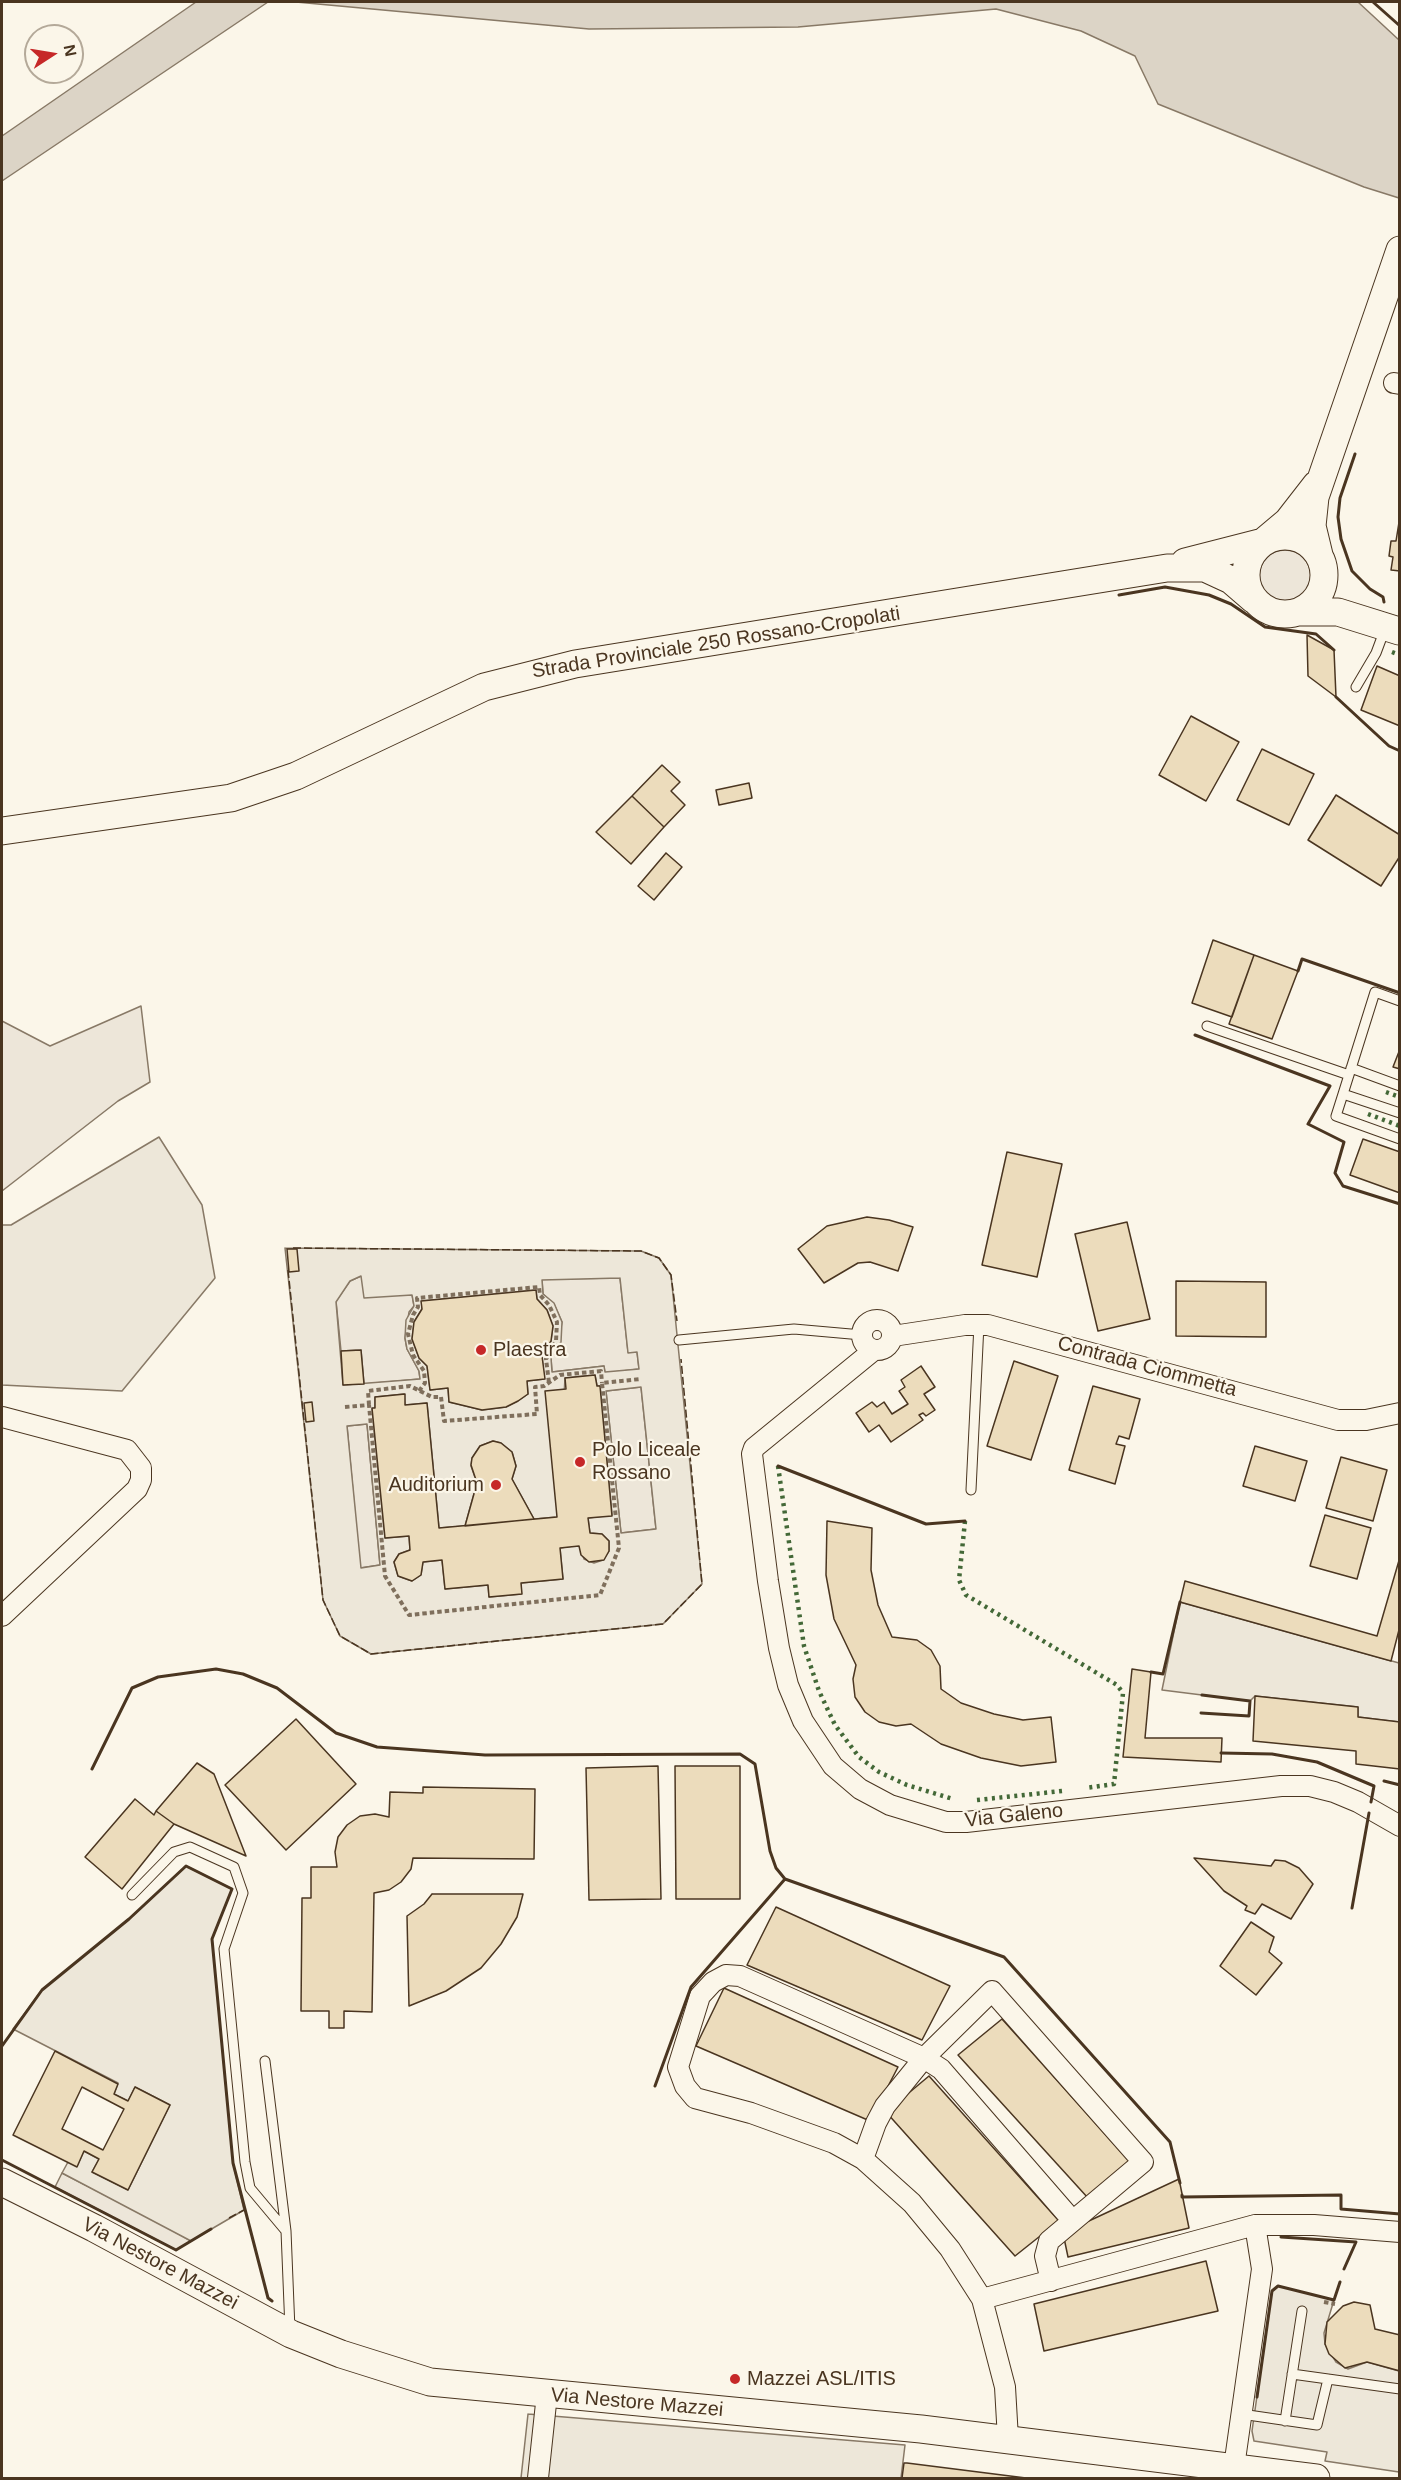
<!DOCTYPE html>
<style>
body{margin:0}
#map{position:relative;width:1401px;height:2480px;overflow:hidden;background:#fbf6e9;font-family:Arial,sans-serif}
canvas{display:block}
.frame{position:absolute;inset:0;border:3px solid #4a3520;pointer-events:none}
.north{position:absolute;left:24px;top:24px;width:60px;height:60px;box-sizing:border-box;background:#fbf6e9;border:2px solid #b4a999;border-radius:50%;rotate:78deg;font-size:16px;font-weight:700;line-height:24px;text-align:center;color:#4a3520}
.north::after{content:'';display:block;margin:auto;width:21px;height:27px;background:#c62828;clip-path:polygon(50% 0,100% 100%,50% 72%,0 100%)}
</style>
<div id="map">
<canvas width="1401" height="2480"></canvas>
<div class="frame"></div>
<div class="north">N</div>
</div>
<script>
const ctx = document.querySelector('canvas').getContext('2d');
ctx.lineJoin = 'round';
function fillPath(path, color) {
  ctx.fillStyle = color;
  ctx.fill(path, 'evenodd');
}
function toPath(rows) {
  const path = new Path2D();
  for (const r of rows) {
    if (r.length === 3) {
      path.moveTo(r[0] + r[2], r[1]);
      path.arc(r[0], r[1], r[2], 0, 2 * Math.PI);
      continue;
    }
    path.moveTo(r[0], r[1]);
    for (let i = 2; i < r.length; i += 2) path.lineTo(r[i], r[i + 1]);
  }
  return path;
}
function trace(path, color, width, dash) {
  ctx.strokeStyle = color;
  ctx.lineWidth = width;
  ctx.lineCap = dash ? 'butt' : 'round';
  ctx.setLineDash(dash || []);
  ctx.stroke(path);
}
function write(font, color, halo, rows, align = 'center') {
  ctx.font = font + ' Arial,sans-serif';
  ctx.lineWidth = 4.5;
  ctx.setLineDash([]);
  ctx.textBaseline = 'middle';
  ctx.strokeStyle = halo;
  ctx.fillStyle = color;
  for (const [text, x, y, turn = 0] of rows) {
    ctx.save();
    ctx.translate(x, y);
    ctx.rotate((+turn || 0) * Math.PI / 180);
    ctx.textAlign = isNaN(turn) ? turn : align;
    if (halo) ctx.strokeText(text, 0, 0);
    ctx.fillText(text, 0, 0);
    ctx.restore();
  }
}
const green = toPath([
 [1285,576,26],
 [141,1006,150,1082,118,1101,2,1191,2,1021,50,1046,141,1006],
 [361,1276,412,1294,414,1306,409,1312,405,1338,407,1349,419,1371,420,1379,364,1384,361,1350,341,1351,336,1301,350,1281,361,1276],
 [620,1278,628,1352,637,1352,639,1369,605,1373,604,1366,552,1372,551,1358,557,1350,562,1322,554,1304,543,1294,542,1279,620,1278],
 [641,1387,656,1529,621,1533,606,1391,641,1387],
 [367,1424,380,1565,360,1568,347,1426,367,1424],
 [62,2173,160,2223,191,2241,176,2250,55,2187,62,2173]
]);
const parking = toPath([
 [159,1137,202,1205,215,1278,122,1391,2,1385,2,1225,11,1225,159,1137],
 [285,1248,641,1251,659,1258,671,1275,702,1584,663,1624,371,1654,340,1636,323,1600,285,1248],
 [361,1276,364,1298,412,1295,414,1306,406,1320,405,1338,407,1349,419,1371,420,1379,343,1385,336,1302,350,1281,361,1276],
 [620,1278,628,1353,637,1352,639,1369,605,1372,604,1366,552,1372,551,1358,561,1342,562,1322,554,1303,543,1294,542,1280,620,1278],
 [536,1290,537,1299,547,1310,553,1326,551,1341,542,1356,544,1379,527,1381,528,1394,518,1401,506,1407,482,1410,449,1402,448,1388,430,1390,427,1366,419,1358,412,1339,414,1322,422,1309,422,1301,536,1290],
 [595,1375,597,1386,600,1386,612,1515,588,1518,590,1533,602,1534,609,1541,609,1551,603,1560,594,1563,584,1559,579,1545,560,1548,563,1579,521,1583,521,1594,489,1597,488,1585,445,1589,442,1560,423,1562,421,1575,412,1581,398,1576,394,1562,399,1554,410,1550,409,1536,385,1538,372,1409,375,1408,375,1397,404,1394,405,1405,427,1403,439,1528,465,1526,477,1483,471,1466,472,1458,480,1446,493,1441,501,1443,512,1452,516,1466,512,1479,534,1519,557,1517,565,1378,595,1375],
 [641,1387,656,1529,621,1533,606,1391,641,1387],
 [367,1424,380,1565,361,1568,347,1426,367,1424],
 [1180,1602,1399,1663,1399,1722,1358,1717,1358,1707,1255,1696,1250,1701,1162,1690,1180,1602],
 [186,1866,232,1889,212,1939,233,2163,244,2210,191,2241,62,2173,68,2162,77,2166,84,2151,99,2159,92,2172,128,2190,170,2105,135,2087,128,2101,114,2094,118,2083,13,2029,42,1990,129,1919,186,1866],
 [1278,2286,1334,2300,1324,2333,1325,2344,1336,2362,1348,2369,1367,2362,1399,2371,1399,2472,1325,2461,1327,2452,1254,2441,1252,2431,1272,2291,1278,2286],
 [528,2414,905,2445,901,2478,521,2478,528,2414]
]);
const water = toPath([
 [196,2,268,2,2,181,2,136,196,2],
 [296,2,1358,2,1399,40,1399,198,1364,187,1158,104,1135,56,1081,31,996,9,798,27,589,29,296,2]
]);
const building = toPath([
 [1400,516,1400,571,1391,570,1393,557,1389,556,1391,541,1396,541,1400,516],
 [1307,635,1334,650,1336,697,1308,676,1307,635],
 [1377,666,1400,676,1400,726,1361,710,1377,666],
 [1191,716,1239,742,1206,801,1159,775,1191,716],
 [1262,749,1314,774,1289,825,1237,800,1262,749],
 [662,765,680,782,671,791,685,805,664,827,632,796,662,765],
 [749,783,752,798,719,805,716,790,749,783],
 [1336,795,1400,835,1400,856,1381,886,1308,840,1336,795],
 [632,796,664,827,631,864,596,832,632,796],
 [666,853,682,867,654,900,638,886,666,853],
 [1213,940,1254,955,1232,1017,1192,1003,1213,940],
 [1254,955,1298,971,1272,1039,1229,1024,1254,955],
 [1400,1049,1400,1069,1393,1067,1400,1049],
 [1363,1139,1400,1152,1400,1193,1350,1175,1363,1139],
 [1007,1152,1062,1164,1037,1277,982,1265,1007,1152],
 [867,1217,889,1220,913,1227,898,1271,870,1262,858,1263,824,1283,798,1249,827,1226,867,1217],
 [1127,1222,1150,1319,1098,1331,1075,1234,1127,1222],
 [287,1249,297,1249,299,1271,289,1272,287,1249],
 [1176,1281,1266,1282,1266,1337,1176,1336,1176,1281],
 [536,1290,537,1299,547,1310,553,1326,551,1341,542,1356,545,1379,527,1381,528,1394,518,1401,506,1407,482,1410,449,1402,448,1388,430,1390,427,1366,419,1358,412,1339,414,1322,422,1309,421,1301,536,1290],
 [361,1350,364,1384,343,1385,341,1351,361,1350],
 [1014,1361,1058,1376,1031,1460,987,1446,1014,1361],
 [921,1366,935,1387,924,1394,935,1410,926,1416,923,1413,919,1415,923,1420,891,1442,879,1425,869,1432,856,1413,872,1402,877,1407,884,1402,892,1414,908,1404,899,1391,905,1387,901,1380,921,1366],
 [595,1375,597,1386,600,1386,612,1516,588,1518,590,1533,602,1534,609,1541,609,1551,604,1560,589,1562,581,1555,579,1546,560,1548,563,1579,521,1583,522,1594,489,1597,488,1585,445,1589,442,1560,423,1562,421,1575,412,1581,398,1576,394,1562,399,1554,410,1550,409,1536,385,1538,372,1408,375,1408,375,1397,405,1394,405,1405,427,1403,439,1528,557,1517,545,1391,566,1389,565,1378,595,1375],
 [1093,1386,1140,1399,1129,1439,1119,1436,1116,1444,1125,1446,1115,1484,1069,1470,1093,1386],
 [312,1402,314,1421,306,1422,304,1403,312,1402],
 [493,1441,501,1443,512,1452,516,1466,512,1479,534,1519,465,1526,477,1483,471,1465,472,1458,480,1446,493,1441],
 [1255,1446,1307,1461,1295,1501,1243,1486,1255,1446],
 [1341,1457,1387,1470,1373,1521,1326,1508,1341,1457],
 [1325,1515,1371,1528,1357,1579,1310,1566,1325,1515],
 [827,1521,872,1528,871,1570,878,1605,892,1637,917,1640,931,1650,940,1666,941,1689,961,1703,994,1714,1023,1720,1051,1717,1056,1762,1021,1766,981,1758,941,1744,911,1724,896,1726,879,1722,865,1712,855,1697,853,1679,856,1665,834,1619,826,1575,827,1521],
 [1400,1557,1400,1626,1391,1661,1180,1602,1185,1581,1377,1636,1400,1557],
 [1132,1669,1151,1672,1145,1738,1222,1738,1221,1762,1123,1757,1132,1669],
 [1255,1696,1358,1707,1358,1717,1400,1722,1400,1769,1356,1764,1356,1751,1253,1741,1255,1696],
 [296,1719,356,1784,286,1850,225,1785,296,1719],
 [197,1763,214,1774,246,1856,174,1824,156,1811,197,1763],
 [658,1766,661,1899,589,1900,586,1768,658,1766],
 [675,1766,740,1766,740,1899,676,1899,675,1766],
 [423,1787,535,1789,534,1859,413,1858,411,1869,401,1882,389,1890,374,1893,372,2012,344,2011,344,2028,329,2028,329,2011,301,2011,302,1898,311,1898,311,1867,337,1867,335,1852,338,1837,347,1825,360,1816,375,1814,389,1817,390,1792,423,1793,423,1787],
 [135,1799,154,1815,156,1811,174,1824,122,1889,85,1857,135,1799],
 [1194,1858,1271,1866,1275,1860,1285,1861,1299,1868,1313,1884,1291,1919,1262,1904,1255,1914,1245,1910,1247,1906,1224,1891,1194,1858],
 [432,1894,523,1894,517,1917,501,1944,481,1968,446,1991,409,2006,407,1916,424,1904,432,1894],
 [776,1907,950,1986,922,2040,747,1965,776,1907],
 [1251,1922,1274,1937,1269,1952,1282,1963,1256,1995,1220,1966,1251,1922],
 [724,1988,898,2067,870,2121,696,2046,724,1988],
 [1002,2019,1131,2163,1088,2198,958,2055,1002,2019],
 [55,2051,118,2084,114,2094,128,2101,135,2087,170,2105,128,2190,92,2172,99,2159,84,2151,77,2167,13,2135,55,2051],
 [82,2087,124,2109,103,2150,62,2129,82,2087],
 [929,2076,1059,2221,1015,2256,886,2112,929,2076],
 [1179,2179,1189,2228,1068,2257,1063,2233,1179,2179],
 [1206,2261,1218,2311,1044,2351,1034,2304,1206,2261],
 [1354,2302,1370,2305,1375,2329,1400,2335,1400,2371,1367,2362,1345,2368,1329,2354,1325,2344,1327,2322,1343,2306,1354,2302],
 [904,2463,907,2463,1026,2478,902,2478,904,2463]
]);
const path = toPath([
 [419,1391,425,1383,424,1371,413,1355,408,1334,413,1315,418,1307,417,1298,539,1287,540,1295,549,1305,557,1322,556,1341,546,1359,549,1383],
 [369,1405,368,1391,410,1386,432,1397,441,1397,444,1421,537,1414,535,1387,544,1386,560,1375,601,1371,602,1383],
 [345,1407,369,1405,385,1576,409,1615,600,1595,619,1548,602,1383,640,1379],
 [1324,2302,1335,2304]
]);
const lane = toPath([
 [1356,687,1376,653,1385,629],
 [1400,1001,1375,992,1343,1094,1400,1113],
 [1207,1026,1349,1075],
 [1351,1068,1400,1086],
 [1343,1094,1336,1116,1400,1139],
 [679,1340,794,1329,862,1335],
 [971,1490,979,1324],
 [132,1895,174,1852,190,1847,234,1867,243,1893,224,1949,245,2162,250,2188,286,2231],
 [265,2061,286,2231,290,2330],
 [1292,2374,1400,2389],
 [1248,2415,1317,2425,1328,2379],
 [1285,2421,1302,2311]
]);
const street = toPath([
 [1394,383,1400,384],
 [877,1335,15],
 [893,1336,965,1325,988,1325,1338,1420,1366,1420,1400,1413],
 [874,1350,754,1448,752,1454,768,1581,779,1648,788,1685,803,1721,833,1766,860,1789,890,1805,946,1822,966,1822,1281,1786,1310,1786,1334,1792,1358,1802,1400,1826],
 [2,1417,127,1450,141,1468,141,1480,137,1489,2,1616],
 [863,2159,876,2123,885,2106,924,2058,992,1991,1143,2162,1049,2241,1045,2256,1051,2281],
 [982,2299,1255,2225,1314,2225,1400,2232],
 [1008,2439,1005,2387,982,2299,950,2249,912,2203,863,2159,834,2143,751,2113,695,2098,685,2086,678,2067,700,1996,713,1982,726,1975,740,1976,924,2058,941,2069,1072,2220],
 [1234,2467,1262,2269,1255,2225],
 [538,2478,547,2394]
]);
const secondary = toPath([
 [1285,575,39],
 [1319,555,1312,526,1315,497,1400,250],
 [1185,562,1263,542,1288,521,1316,485],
 [1301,612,1338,612,1399,631],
 [2,831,231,798,296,776,484,687,575,664,1167,568,1205,568,1231,580,1253,599],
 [2,2182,94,2228,291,2334,341,2354,430,2382,921,2429,1316,2478]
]);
const hedge = toPath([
 [1392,652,1400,655],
 [1386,1092,1400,1097],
 [1368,1114,1400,1126],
 [778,1466,804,1646,819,1691,835,1725,859,1757,879,1772,907,1785,953,1799],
 [965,1521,959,1580,966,1595,1117,1685,1123,1693,1114,1784,1086,1788],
 [977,1800,1062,1791]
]);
const fence = toPath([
 [293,1248,641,1251,659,1258,671,1275,677,1321],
 [288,1270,323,1600,340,1636,371,1654,663,1624,702,1584,681,1359],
 [229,2218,244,2210]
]);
const wall = toPath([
 [1373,2,1400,26],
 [1355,454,1340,498,1338,517,1341,539,1352,571,1370,589,1383,597,1384,602],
 [1119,595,1165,587,1209,595,1231,604,1265,627,1316,634,1334,650],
 [1336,697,1389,746,1400,751],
 [1298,971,1302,959,1400,993],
 [1195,1035,1330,1086,1308,1124,1344,1142,1335,1173,1343,1186,1400,1204],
 [778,1466,926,1524,965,1521],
 [1151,1672,1163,1674,1180,1602],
 [1201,1713,1249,1716,1250,1701,1202,1695],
 [1221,1753,1272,1754,1317,1762,1374,1786,1371,1802],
 [92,1769,132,1688,158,1677,216,1669,243,1674,277,1688,336,1733,377,1747,485,1755,740,1754,755,1764,770,1851,776,1868,785,1879,1004,1957,1170,2142,1180,2183],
 [1384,1781,1400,1785],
 [1352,1908,1369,1813],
 [2,2046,42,1990,129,1919,186,1866,232,1889,212,1939,233,2163,268,2298,272,2301],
 [655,2086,691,1987,785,1879],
 [2,2160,176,2250,211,2229],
 [1182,2195,1182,2197,1341,2195,1341,2209,1400,2214],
 [1281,2237,1356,2242,1344,2269],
 [1257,2397,1272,2291,1278,2286,1334,2300,1340,2282]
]);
const markers = [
 [481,1350,6,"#c62828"],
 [580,1462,6,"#c62828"],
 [496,1485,6,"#c62828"],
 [735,2379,6,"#c62828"]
];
const streetNames = [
 ["Strada Provinciale 250 Rossano-Cropolati",716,643,-9],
 ["Contrada Ciommetta",1147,1367,15],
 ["Via Galeno",1014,1816,-6],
 ["Via Nestore Mazzei",160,2264,28],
 ["Via Nestore Mazzei",637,2403,5]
];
const poiNames = [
 ["Plaestra",493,1350],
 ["Polo Liceale",592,1450],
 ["Rossano",592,1473],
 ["Auditorium",484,1485,"right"],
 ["Mazzei ASL/ITIS",747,2379]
];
fillPath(green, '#ede6d9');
trace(green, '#887966', 1.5);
fillPath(parking, '#ede7d9');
trace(parking, '#887966', 1.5);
fillPath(water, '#dcd4c6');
trace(water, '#887966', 1.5);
fillPath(building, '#ecdcbc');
trace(building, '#4a3520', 1.5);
trace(lane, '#4a3520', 11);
trace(street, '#4a3520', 22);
trace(secondary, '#4a3520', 29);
trace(path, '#7f6f5c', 4, [4.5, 3]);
trace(lane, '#fbf6e9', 9);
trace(street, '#fbf6e9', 20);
trace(secondary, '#fbf6e9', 27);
trace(hedge, '#436837', 4.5, [3, 4.5]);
trace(fence, '#4a3520', 1.5, [8, 3]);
trace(wall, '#4a3520', 3);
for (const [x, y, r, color] of markers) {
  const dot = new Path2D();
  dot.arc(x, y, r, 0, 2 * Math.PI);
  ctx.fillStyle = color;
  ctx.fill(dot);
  trace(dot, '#fbf6e9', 2);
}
write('20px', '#4a3520', '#fbf6e9', streetNames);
write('20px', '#4a3520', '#fbf6e9', poiNames, 'left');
</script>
